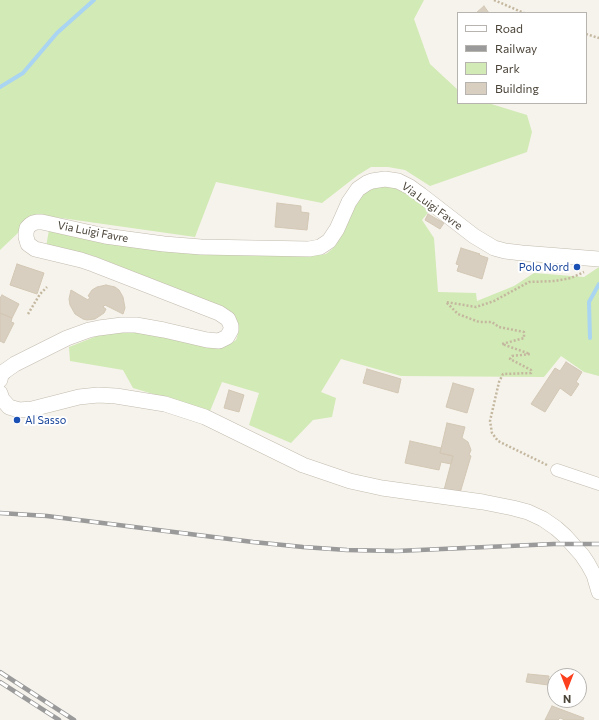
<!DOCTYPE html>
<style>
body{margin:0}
#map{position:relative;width:599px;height:720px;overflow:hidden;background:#f6f3ec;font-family:Commissioner,sans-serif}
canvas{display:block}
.legend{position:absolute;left:457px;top:12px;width:130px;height:92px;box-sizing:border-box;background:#fff;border:1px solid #b7b4b0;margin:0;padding:5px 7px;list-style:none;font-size:12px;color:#4b4439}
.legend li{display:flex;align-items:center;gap:8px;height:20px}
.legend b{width:20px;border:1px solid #b7b4b0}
.north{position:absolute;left:547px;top:668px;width:40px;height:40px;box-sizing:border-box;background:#fff;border:1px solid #b7b4b0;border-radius:50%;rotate:180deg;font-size:11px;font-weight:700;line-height:16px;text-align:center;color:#4b4439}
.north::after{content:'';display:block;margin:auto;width:14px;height:18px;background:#fc3f1d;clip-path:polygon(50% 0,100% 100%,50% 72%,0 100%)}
</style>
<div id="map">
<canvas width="599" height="720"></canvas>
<ul class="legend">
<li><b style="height:5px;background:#fff"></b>Road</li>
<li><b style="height:5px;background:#9a9a9a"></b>Railway</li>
<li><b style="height:11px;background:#d2eab5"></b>Park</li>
<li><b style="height:11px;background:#d8cfc1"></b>Building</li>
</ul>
<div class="north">N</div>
</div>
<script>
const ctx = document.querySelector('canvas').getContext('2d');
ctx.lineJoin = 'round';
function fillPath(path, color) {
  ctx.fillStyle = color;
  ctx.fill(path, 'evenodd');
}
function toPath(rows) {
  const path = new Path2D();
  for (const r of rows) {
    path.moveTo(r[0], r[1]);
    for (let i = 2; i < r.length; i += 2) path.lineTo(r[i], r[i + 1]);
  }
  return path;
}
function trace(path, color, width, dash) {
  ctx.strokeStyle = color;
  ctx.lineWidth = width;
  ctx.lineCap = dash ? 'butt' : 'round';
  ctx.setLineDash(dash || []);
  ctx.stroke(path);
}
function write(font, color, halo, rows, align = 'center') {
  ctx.font = font + ' Commissioner,sans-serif';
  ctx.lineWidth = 4;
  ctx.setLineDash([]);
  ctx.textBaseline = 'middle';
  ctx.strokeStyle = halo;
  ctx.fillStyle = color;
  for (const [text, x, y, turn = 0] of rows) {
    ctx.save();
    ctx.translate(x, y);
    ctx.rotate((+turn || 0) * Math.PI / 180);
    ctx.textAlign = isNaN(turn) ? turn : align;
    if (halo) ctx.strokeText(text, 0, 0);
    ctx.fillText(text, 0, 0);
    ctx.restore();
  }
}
const green = toPath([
 [0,0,424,0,414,19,430,64,458,90,458,103,488,103,527,115,532,132,527,152,430,186,405,170,388,167,371,167,358,175,322,203,216,182,195,237,47,216,20,231,0,250],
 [380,187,393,187,404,191,431,209,422,220,434,238,438,292,476,293,477,301,514,286,534,273,584,277,599,267,599,376,584,372,561,356,544,377,401,376,341,359,321,392,336,398,332,417,313,420,291,443,249,425,259,393,222,382,210,411,133,388,123,370,70,361,69,347,102,334,137,331,220,348,230,344,236,340,238,334,239,327,235,316,228,310,221,306,91,255,46,247,49,230,311,255,320,255,326,254,331,250,336,245,353,207,362,195,369,190]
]);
const stream = toPath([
 [0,87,23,73,57,33,94,0],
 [590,338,589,302,599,284]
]);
const building = toPath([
 [484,6,489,13,476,13,484,6],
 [277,203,301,206,301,212,309,213,307,230,275,227,277,203],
 [428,214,444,223,440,229,425,220,428,214],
 [461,248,480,254,479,255,488,258,482,279,457,271,459,265,456,264,461,248],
 [17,264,44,273,37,294,10,285,17,264],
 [106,285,115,287,119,290,123,297,125,308,123,314,105,305,103,307,106,309,104,313,95,319,87,320,83,319,75,314,70,305,69,299,71,290,88,300,90,297,88,296,92,290,97,287,106,285],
 [2,295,19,304,12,318,0,313,0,314,0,298,2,295],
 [0,313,12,318,11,322,14,323,4,343,0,341,0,313],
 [566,362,582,372,576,382,579,384,571,396,560,388,545,412,531,404,555,368,560,371,566,362],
 [367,369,401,379,398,393,363,383,367,369],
 [453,383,474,389,467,413,446,407,453,383],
 [229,390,244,395,239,412,224,408,229,390],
 [447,423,465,427,462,438,468,442,471,450,469,455,471,456,460,493,444,490,453,456,440,453,447,423],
 [410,441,441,448,440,453,453,456,451,464,441,462,439,470,405,463,410,441],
 [528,674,549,676,548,685,526,682,528,674],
 [552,706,584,718,583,720,565,720,560,718,558,720,545,720,552,706]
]);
const path = toPath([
 [494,0,524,13],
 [586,34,599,38],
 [28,314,40,294,47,287],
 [547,465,498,441,492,433,490,421,499,382,503,374,531,373,531,370,510,359,512,356,530,354,502,344,524,338,524,332,499,327,492,322,479,322,458,314,446,302,476,307,494,301,529,282,555,281,571,278,584,272]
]);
const minor = toPath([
 [557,470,599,484]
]);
const tertiary = toPath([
 [0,380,1,375,5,371,15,364,67,338,89,330,99,328,122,325,136,325,164,330,207,340,219,341,227,337,231,330,231,326,228,319,219,313,93,264,81,260,35,249,28,244,26,237,26,233,27,228,30,225,33,223,37,222,42,222,105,236,164,244,201,247,309,249,320,247,329,241,337,229,349,202,358,189,367,183,372,181,385,179,398,181,410,187,421,195,474,236,494,248,505,251,522,253,599,259],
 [0,393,2,399,9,407,19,410,32,409,79,397,98,395,116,396,165,404,205,417,303,465,350,481,382,488,483,502,513,508,528,512,543,519,556,528,565,536,582,555,588,564,594,575,599,592]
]);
const rail = toPath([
 [0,513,47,516,253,542,303,547,347,550,397,551,554,544,599,544],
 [0,672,74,720],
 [0,682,59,720]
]);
const markers = [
 [577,267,4,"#1a4fb4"],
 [17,420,4,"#1a4fb4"]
];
const streetNames = [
 ["Via Luigi Favre",432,206,36],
 ["Via Luigi Favre",93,232,11]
];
const transitNames = [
 ["Polo Nord",569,267],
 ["Al Sasso",25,420,"left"]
];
fillPath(green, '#d2eab5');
trace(stream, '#a9d4f2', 4);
fillPath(building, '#d8cfc1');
trace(building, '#d3c7b4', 1);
trace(minor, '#c2bbae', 13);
trace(tertiary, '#c2bbae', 16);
trace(path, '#c4b79f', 2.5, [2, 2]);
trace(minor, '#fff', 12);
trace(tertiary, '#fff', 15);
trace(rail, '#9a9a9a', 4.5);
trace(rail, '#fff', 3, [9]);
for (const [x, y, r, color] of markers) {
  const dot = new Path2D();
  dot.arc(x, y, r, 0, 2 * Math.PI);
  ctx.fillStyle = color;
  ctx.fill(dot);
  trace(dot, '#fff', 1.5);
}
write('11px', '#4b4439', '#fff', streetNames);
write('11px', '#164399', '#fff', transitNames, 'right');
</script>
